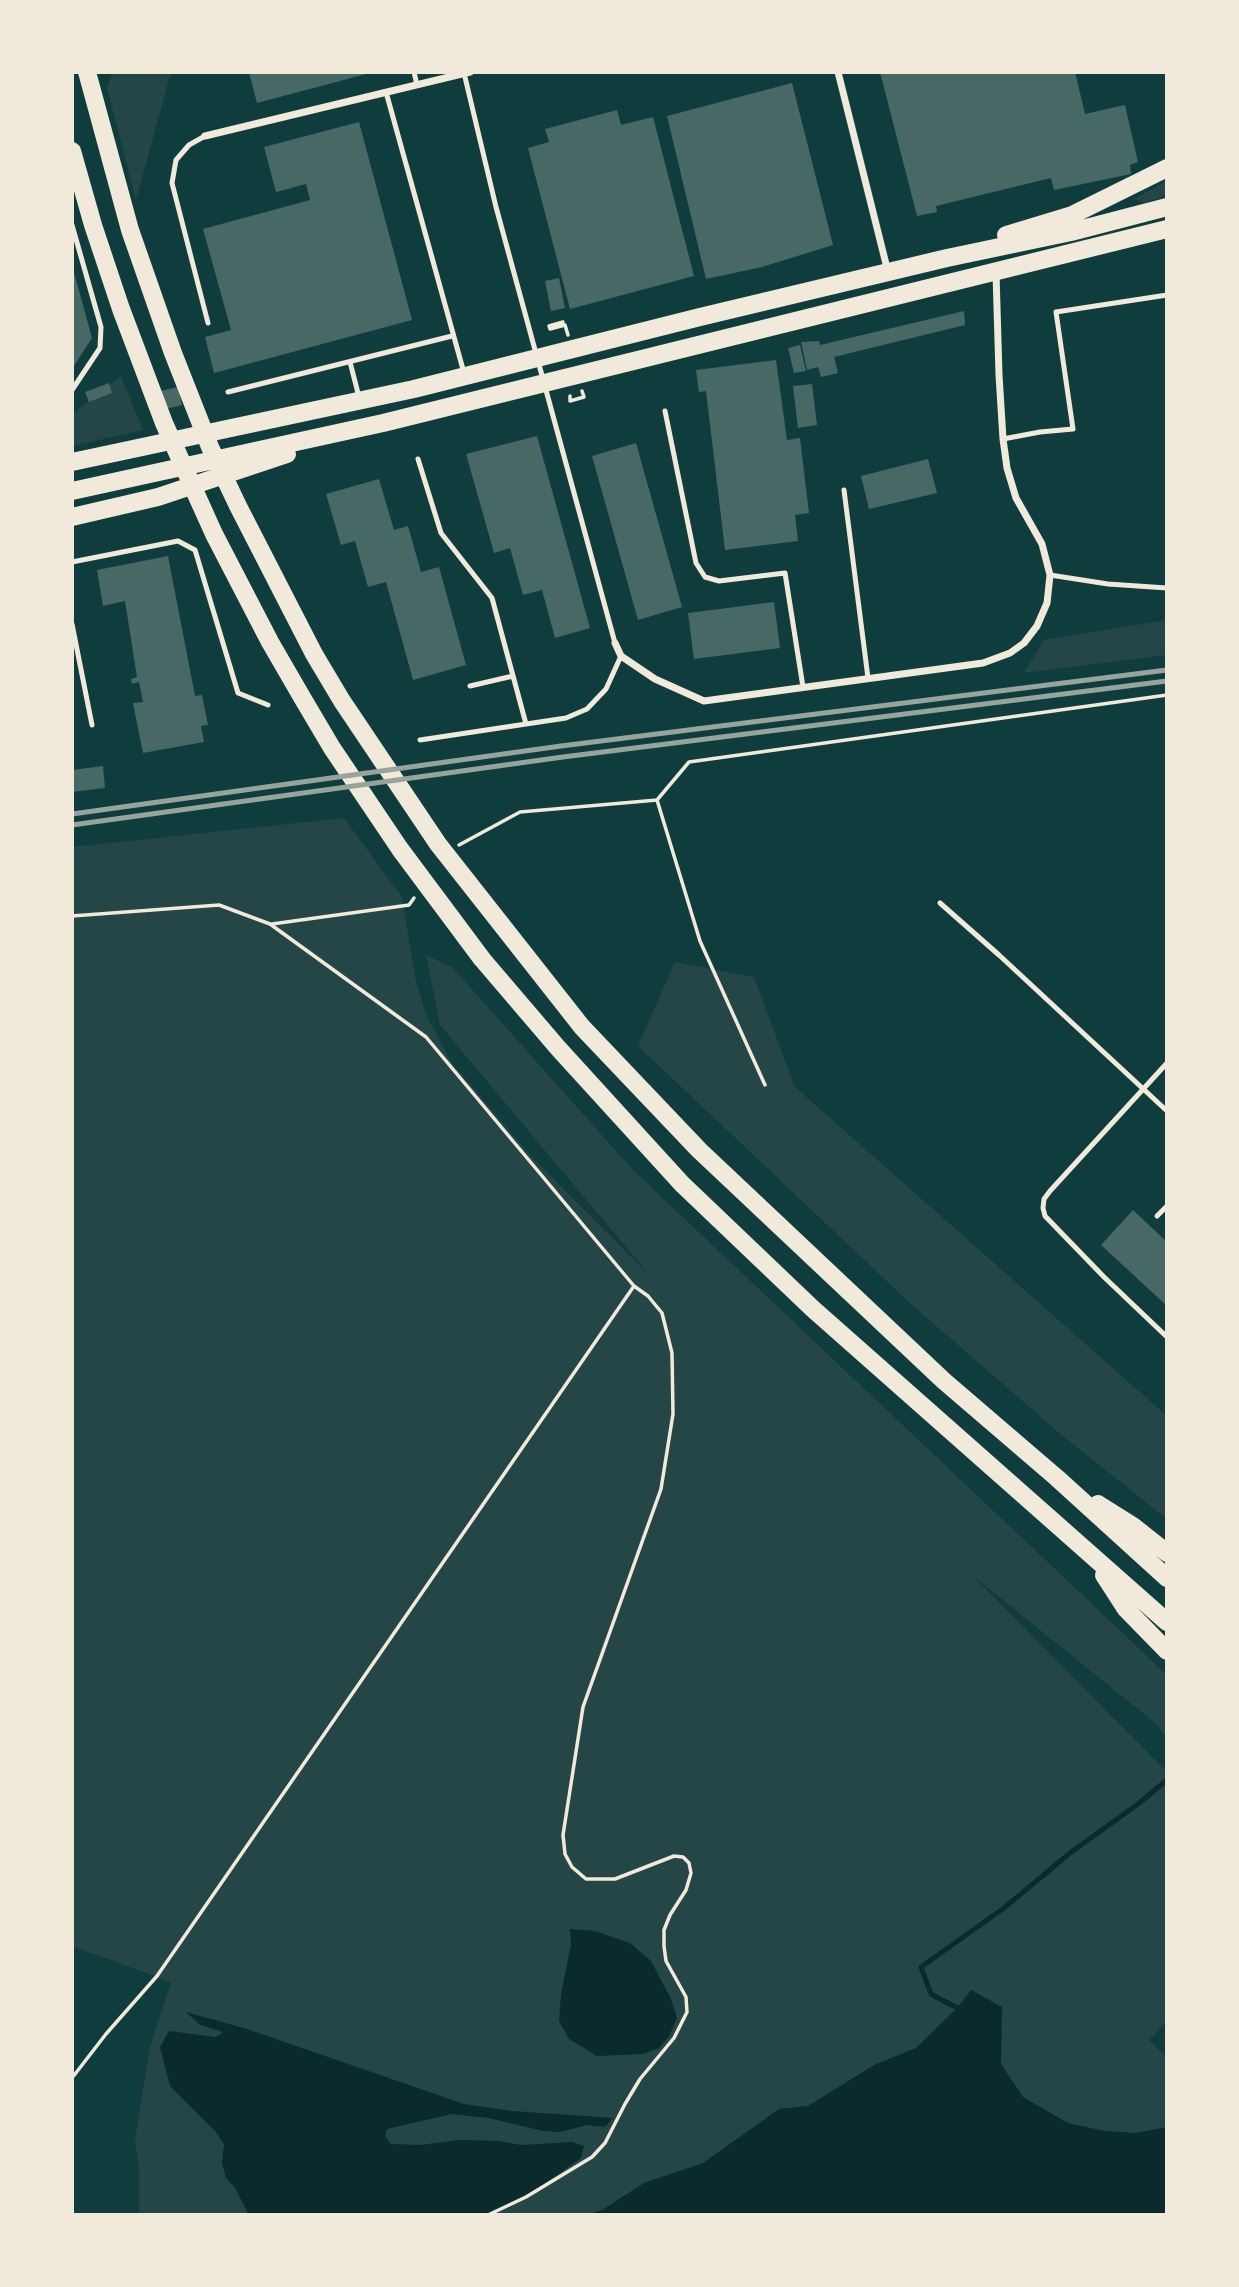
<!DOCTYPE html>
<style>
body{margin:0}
#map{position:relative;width:1239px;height:2287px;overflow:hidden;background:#0f3d3e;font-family:Cabin,sans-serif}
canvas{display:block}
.frame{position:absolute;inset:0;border:74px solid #f1e9da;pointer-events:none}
</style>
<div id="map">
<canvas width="1239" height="2287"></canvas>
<div class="frame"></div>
</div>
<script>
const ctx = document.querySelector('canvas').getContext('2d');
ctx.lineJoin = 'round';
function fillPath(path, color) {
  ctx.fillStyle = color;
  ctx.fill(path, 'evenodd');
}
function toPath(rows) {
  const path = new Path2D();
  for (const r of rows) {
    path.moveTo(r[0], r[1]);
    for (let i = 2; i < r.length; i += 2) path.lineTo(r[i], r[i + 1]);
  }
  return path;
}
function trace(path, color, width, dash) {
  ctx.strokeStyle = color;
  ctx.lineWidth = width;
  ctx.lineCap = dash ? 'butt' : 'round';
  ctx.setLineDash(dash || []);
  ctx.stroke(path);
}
const green = toPath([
 [113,72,171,72,136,200,107,88],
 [1167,181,1167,195,1144,203,1134,199],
 [121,376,143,430,72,446,72,414],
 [1167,620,1167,655,1024,673,1044,640],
 [344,818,402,897,415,977,426,1015,452,1063,531,1156,651,1277,440,1025,426,955,453,968,632,1169,1167,1675,1167,1738,1155,1723,971,1574,1167,1772,1167,2021,1149,2040,1167,2058,1167,2215,139,2215,139,2168,135,2140,150,2047,171,1982,72,1946,72,847],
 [675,962,754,977,795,1087,1167,1416,1167,1519,1064,1437,912,1305,638,1046]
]);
const water = toPath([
 [570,1929,595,1931,630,1943,651,1961,671,1999,677,2018,669,2036,659,2048,643,2054,597,2056,569,2039,559,2021,561,1994,571,1945],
 [971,1990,1002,2007,1001,2064,1023,2097,1068,2123,1105,2131,1136,2133,1167,2127,1167,2215,585,2215,602,2210,644,2183,703,2163,779,2109,808,2106,874,2065,916,2048,957,2008],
 [186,2012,247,2029,464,2104,512,2111,613,2118,605,2127,587,2125,560,2132,543,2131,489,2118,452,2114,387,2129,385,2136,391,2144,419,2145,460,2140,499,2141,521,2145,572,2142,584,2146,581,2158,526,2197,488,2215,249,2215,235,2188,226,2178,222,2163,224,2144,215,2131,170,2086,160,2047,169,2031,216,2037,223,2032,200,2025]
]);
const stream = toPath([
 [957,2008,931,1994,921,1967,1004,1908,1070,1853,1138,1804,1167,1780]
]);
const building = toPath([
 [249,72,370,72,370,73,257,103],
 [880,72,1075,72,1085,114,1125,105,1138,162,1130,165,1131,174,1054,190,1051,178,936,206,937,212,917,216],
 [792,83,833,245,762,267,706,279,667,116],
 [617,110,621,125,653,117,694,276,570,309,528,148,549,142,545,129],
 [359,122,412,320,214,373,205,337,231,330,203,229,310,200,306,184,276,192,264,147],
 [72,265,92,338,72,369],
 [559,278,565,308,551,311,545,281],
 [964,311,965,325,834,357,838,373,821,377,818,367,807,370,801,342,819,341,820,345],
 [800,345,806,371,794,373,788,348],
 [776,360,787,440,800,438,809,513,795,515,798,541,725,550,706,391,699,392,696,370],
 [109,383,112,393,89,402,85,392],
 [812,384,817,425,798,428,793,386],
 [178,387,182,405,165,409,161,391],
 [537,436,590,628,555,638,542,590,523,595,510,548,494,553,466,454],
 [636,443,682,607,638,620,592,456],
 [928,459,937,493,869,509,861,476],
 [379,479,394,530,408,526,421,572,439,567,466,665,413,680,386,582,368,587,355,541,341,545,326,494],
 [168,556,195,696,202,695,208,725,201,726,204,742,143,753,133,703,143,702,139,682,132,684,131,679,137,677,125,601,103,606,97,570],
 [774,602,780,648,694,659,688,613],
 [103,766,105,788,72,792,72,770],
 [1133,1210,1167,1242,1167,1306,1101,1245]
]);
const path = toPath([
 [563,322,549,326,550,329,565,325,568,335],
 [570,396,570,401,584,397,582,391],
 [657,800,700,941,765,1085],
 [459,845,520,812,657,800,689,762,1167,695],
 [72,916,219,905,270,924,426,1037,634,1286,648,1296,662,1313,672,1353,673,1414,661,1489,583,1707,563,1835,565,1854,572,1867,586,1879,615,1879,674,1856,683,1857,689,1863,691,1873,686,1890,670,1915,664,1930,664,1946,666,1961,686,1997,687,2012,674,2038,640,2079,625,2104,605,2143,592,2157,526,2197,488,2215],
 [272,924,409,905,414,898],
 [72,2078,106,2034,157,1976,634,1286]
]);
const service = toPath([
 [414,72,417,85],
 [464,73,496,207,615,643],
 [386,92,464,373],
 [205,136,189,145,176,160,172,183,208,323],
 [72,225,101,327,100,348,72,390],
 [350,362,359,397],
 [228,392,452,336],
 [665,411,696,563,705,577,719,581,785,573,803,687],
 [1003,439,1040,432,1073,429,1056,312,1167,295],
 [418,459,441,533,492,598,526,724],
 [844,490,868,678],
 [72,562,178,541,195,550,238,693,268,705],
 [1050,575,1108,584,1167,588],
 [72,624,92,725],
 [470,686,513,676],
 [420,740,566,718,587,709,606,689,621,656],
 [940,903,999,955,1167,1111],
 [1167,1063,1050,1191,1044,1199,1043,1208,1045,1216,1104,1277,1167,1337],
 [1157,1216,1167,1206]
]);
const minor = toPath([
 [838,72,888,272],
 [205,136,470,72],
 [615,643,621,656,655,679,704,701,983,663,1010,653,1024,643,1037,626,1047,603,1050,575,1042,544,1016,498,1007,468,1003,439,999,375,996,273]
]);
const primary = toPath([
 [1006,235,1072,215,1167,168],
 [72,462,414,389,700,317,947,258,1071,232,1167,207],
 [72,491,383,423,1167,229],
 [72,517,158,497,287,454]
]);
const trunk = toPath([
 [87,72,130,230,173,353,210,447,238,506,314,654,342,701,438,844,582,1027,699,1150,944,1381,1057,1478,1167,1578],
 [72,151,93,225,121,309,164,423,214,534,270,642,303,699,332,748,400,849,482,959,558,1048,682,1184,813,1309,1167,1622],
 [1098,1504,1133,1526,1167,1553],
 [1104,1575,1126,1609,1167,1651]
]);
const rail = toPath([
 [72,814,561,746,1167,670],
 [72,825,563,757,1167,681]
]);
fillPath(green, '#244646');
fillPath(water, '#0a2a2b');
trace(stream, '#0a2a2b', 5);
fillPath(building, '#486865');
trace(path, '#f1e9da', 3.5);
trace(service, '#f1e9da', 5);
trace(minor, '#f1e9da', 7);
trace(primary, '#f1e9da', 18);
trace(trunk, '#f1e9da', 18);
trace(rail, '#97a49c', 5);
</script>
